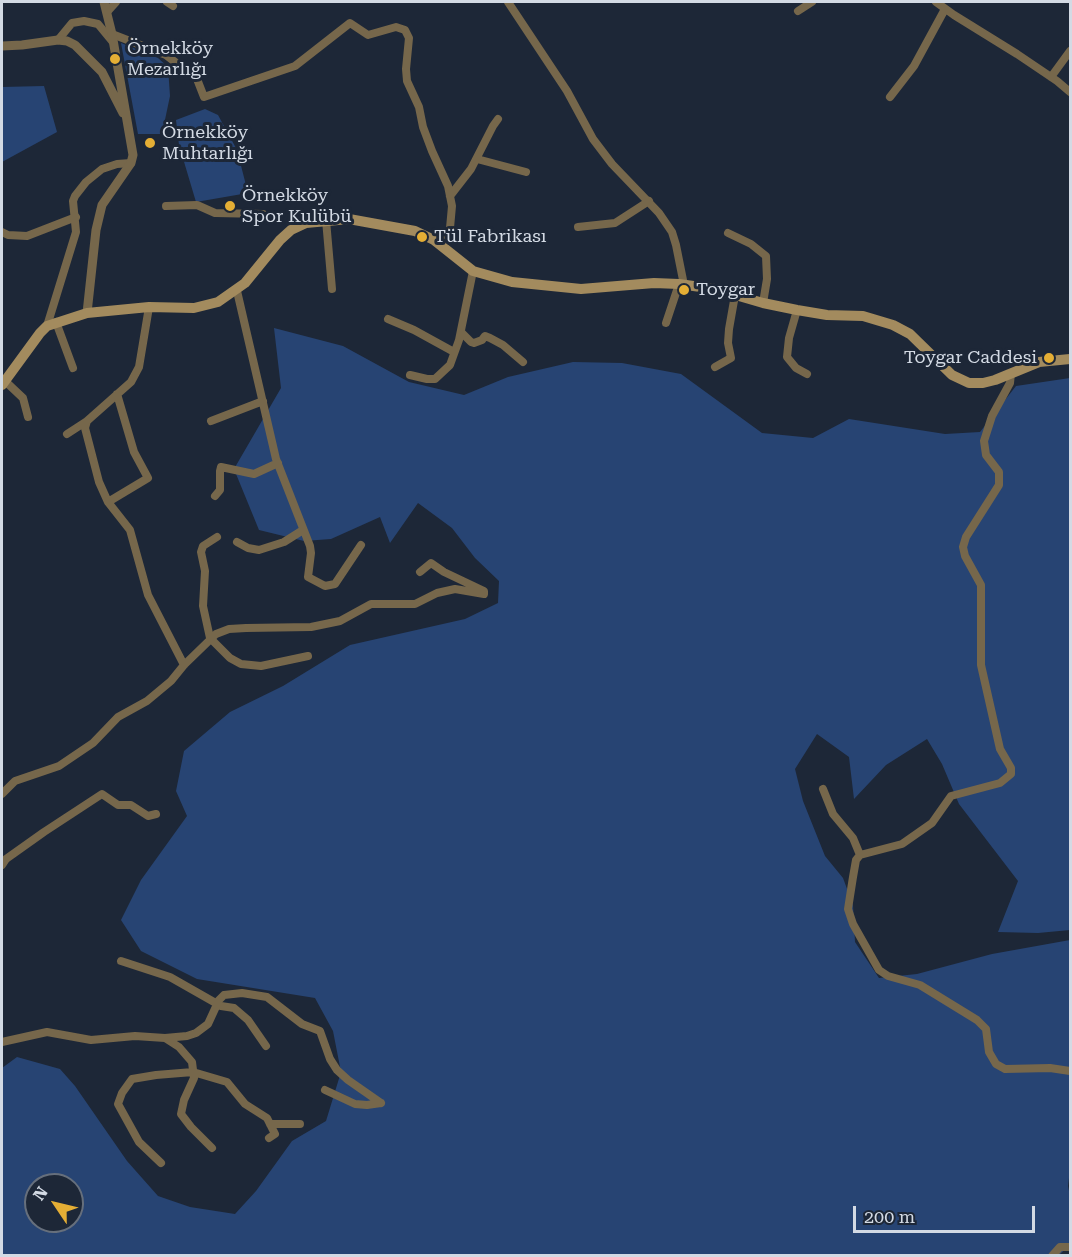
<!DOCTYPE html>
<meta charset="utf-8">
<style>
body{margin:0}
#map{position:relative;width:1072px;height:1257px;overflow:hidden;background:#1d2737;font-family:"Roboto Serif",serif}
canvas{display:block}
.frame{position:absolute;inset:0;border:3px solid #d3dae4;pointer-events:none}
.north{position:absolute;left:24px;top:1173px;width:60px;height:60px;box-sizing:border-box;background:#1d2737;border:2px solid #666f7c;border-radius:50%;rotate:305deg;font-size:16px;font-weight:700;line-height:24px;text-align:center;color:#d3dae4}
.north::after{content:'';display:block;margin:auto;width:21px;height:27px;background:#e4ae35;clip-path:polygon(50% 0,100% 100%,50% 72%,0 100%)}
.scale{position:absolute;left:853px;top:1206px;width:182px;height:27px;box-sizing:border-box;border:3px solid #d3dae4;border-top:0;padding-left:8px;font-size:18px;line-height:21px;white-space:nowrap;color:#d3dae4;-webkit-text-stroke:4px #1d2737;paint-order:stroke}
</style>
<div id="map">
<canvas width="1072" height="1257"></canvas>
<div class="frame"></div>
<div class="north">N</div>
<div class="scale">200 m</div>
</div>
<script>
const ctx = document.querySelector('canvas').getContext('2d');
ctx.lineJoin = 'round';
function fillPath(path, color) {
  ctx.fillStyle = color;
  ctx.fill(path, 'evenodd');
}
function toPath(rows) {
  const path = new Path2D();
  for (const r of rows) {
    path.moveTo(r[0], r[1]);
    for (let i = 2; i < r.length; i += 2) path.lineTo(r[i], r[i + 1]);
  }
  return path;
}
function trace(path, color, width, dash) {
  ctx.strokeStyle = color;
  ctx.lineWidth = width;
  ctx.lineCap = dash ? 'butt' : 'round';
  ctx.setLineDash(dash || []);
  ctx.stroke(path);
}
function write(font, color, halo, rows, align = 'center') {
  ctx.font = font + ' "Roboto Serif",serif';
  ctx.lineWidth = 6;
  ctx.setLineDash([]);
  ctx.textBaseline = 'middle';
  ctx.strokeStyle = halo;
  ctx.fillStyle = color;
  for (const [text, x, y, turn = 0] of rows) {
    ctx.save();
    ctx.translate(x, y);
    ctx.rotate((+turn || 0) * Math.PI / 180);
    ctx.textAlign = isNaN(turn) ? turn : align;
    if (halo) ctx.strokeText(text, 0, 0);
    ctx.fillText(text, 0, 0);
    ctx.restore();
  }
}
const green = toPath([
 [121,43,158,58,168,67,170,96,162,134,138,134],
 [44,86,57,132,2,162,2,87],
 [205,109,218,115,237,150,248,193,196,202,179,145,176,120],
 [274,328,343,346,409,382,464,395,508,377,573,362,622,363,681,374,762,433,813,438,849,419,945,434,980,432,1016,386,1070,378,1070,930,1038,933,998,932,1018,881,959,804,942,764,927,739,886,765,854,799,849,757,817,734,795,769,803,801,825,856,843,878,853,905,855,942,879,978,917,974,992,954,1070,940,1070,1170,1068,1186,1070,1196,1070,1245,1059,1255,2,1255,2,1068,17,1057,60,1069,75,1086,127,1161,158,1196,190,1207,235,1214,256,1191,292,1141,326,1121,341,1072,333,1031,315,998,197,979,141,951,121,920,141,880,187,816,176,791,184,751,230,712,283,686,350,645,465,619,498,603,499,581,475,558,452,528,418,503,390,543,380,517,331,539,304,541,259,530,234,469,281,388],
 [36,1185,72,1185,72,1221,36,1221]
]);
const minor = toPath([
 [167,2,173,6],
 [508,2,567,91,593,139,612,164,659,213,672,232,676,245,684,285],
 [936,2,954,15,1017,54,1057,81,1070,92],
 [798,11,812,2],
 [107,12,116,2],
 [112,34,166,55,197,79,204,97,295,66,350,23,368,35,396,27,405,30,409,38,406,69,407,81,419,107,423,127,432,151,448,186,452,206,450,228,447,234,442,238,434,240],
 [58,40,72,23,84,21,98,24,112,41],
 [1051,77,1070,51],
 [890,97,914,66,945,9],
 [477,159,526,172],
 [450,196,471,169,493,126,498,119],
 [166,206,197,205,215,213,263,214],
 [326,220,332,289],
 [578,227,615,223,649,201],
 [2,232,8,235,27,236,76,217],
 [728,233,751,244,766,256,767,279,763,303],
 [237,291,276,459,310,546,311,553,308,577,325,586,335,584,361,545],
 [149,307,139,367,131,382,87,421,85,428,99,482,108,502,130,530,148,595,184,665],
 [797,310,789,338,787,357,796,368,807,374],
 [388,319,414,330,454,352],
 [56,322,73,368],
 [666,323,679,284],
 [47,326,76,232,73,201,75,196,86,182,102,169,117,164,131,163],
 [461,332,471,342,474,343,482,340,485,336,490,338,503,345,523,362],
 [715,367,731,358,728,343,729,329,735,295],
 [1011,373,1010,383,992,416,984,441,986,455,999,472,999,485,966,537,963,547,965,556,981,585,981,665,1000,749,1011,768,1011,774,1000,783,951,796,932,823,902,844,860,855,856,860,853,877,848,909,853,924,879,970,888,976,920,985,977,1020,986,1029,989,1052,996,1064,1005,1069,1050,1068,1070,1071],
 [410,375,427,379,435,379,450,365,459,340,473,271],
 [5,381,23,398,28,417],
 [211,421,263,401],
 [67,434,87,421],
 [215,496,220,490,220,471,221,467,254,474,278,463],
 [108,502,148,478,134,452,117,394],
 [217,537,203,546,201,552,205,571,203,606,210,638,230,658,241,664,261,666,308,656],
 [237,542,248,548,259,550,284,542,303,530],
 [823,789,833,814,853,838,860,855],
 [2,794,15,781,59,766,93,743,118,717,147,701,171,681,184,665,216,634,229,629,246,628,311,627,340,621,371,604,415,604,437,593,455,589,484,594,484,591,444,572,431,563,420,572],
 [2,865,6,859,44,832,102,794,118,805,131,805,148,816,156,814],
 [121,961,170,977,221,1006,234,1008,248,1020,266,1046],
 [165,1038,187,1036,196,1033,208,1024,219,1000,224,995,242,993,267,997,302,1024,320,1031,330,1059,337,1070,348,1080,381,1103],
 [2,1042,47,1032,91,1040,135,1036,165,1038,179,1047,192,1062,194,1078,184,1100,181,1114,191,1127,212,1148],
 [325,1090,355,1104,367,1105,381,1103],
 [270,1124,300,1124],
 [161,1163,139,1142,118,1104,122,1093,132,1079,156,1075,193,1072,227,1082,245,1104,267,1118,275,1134,269,1138],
 [1052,1256,1060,1247,1070,1247]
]);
const tertiary = toPath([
 [2,46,22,45,58,40,67,41,75,45,102,72,123,113],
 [87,313,96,230,102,205,131,163,133,155,112,34,104,2]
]);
const secondary = toPath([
 [2,385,40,333,47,326,87,313,149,307,194,308,218,302,245,283,280,240,291,230,306,223,349,219,415,231,434,240,473,271,512,282,581,289,654,283,679,284,715,289,763,303,797,310,827,315,863,316,893,325,910,334,952,375,969,383,983,383,995,380,1039,362,1070,359]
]);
const markers = [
 [115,59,6,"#e4ae35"],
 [150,143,6,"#e4ae35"],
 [230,206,6,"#e4ae35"],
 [422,237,6,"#e4ae35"],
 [684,290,6,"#e4ae35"],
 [1049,358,6,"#e4ae35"]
];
const poiNames = [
 ["Örnekköy",127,49],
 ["Mezarlığı",127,70],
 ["Örnekköy",162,133],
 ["Muhtarlığı",162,154],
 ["Örnekköy",242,196],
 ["Spor Kulübü",242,217],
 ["Tül Fabrikası",434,237],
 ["Toygar",696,290],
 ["Toygar Caddesi",1037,358,"right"]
];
fillPath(green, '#274473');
trace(minor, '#76674b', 8);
trace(tertiary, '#76674b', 9);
trace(secondary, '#a38b5e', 10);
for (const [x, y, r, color] of markers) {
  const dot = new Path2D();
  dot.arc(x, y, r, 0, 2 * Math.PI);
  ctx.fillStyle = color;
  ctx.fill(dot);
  trace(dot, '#1d2737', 2);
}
write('18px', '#d3dae4', '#1d2737', poiNames, 'left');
</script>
